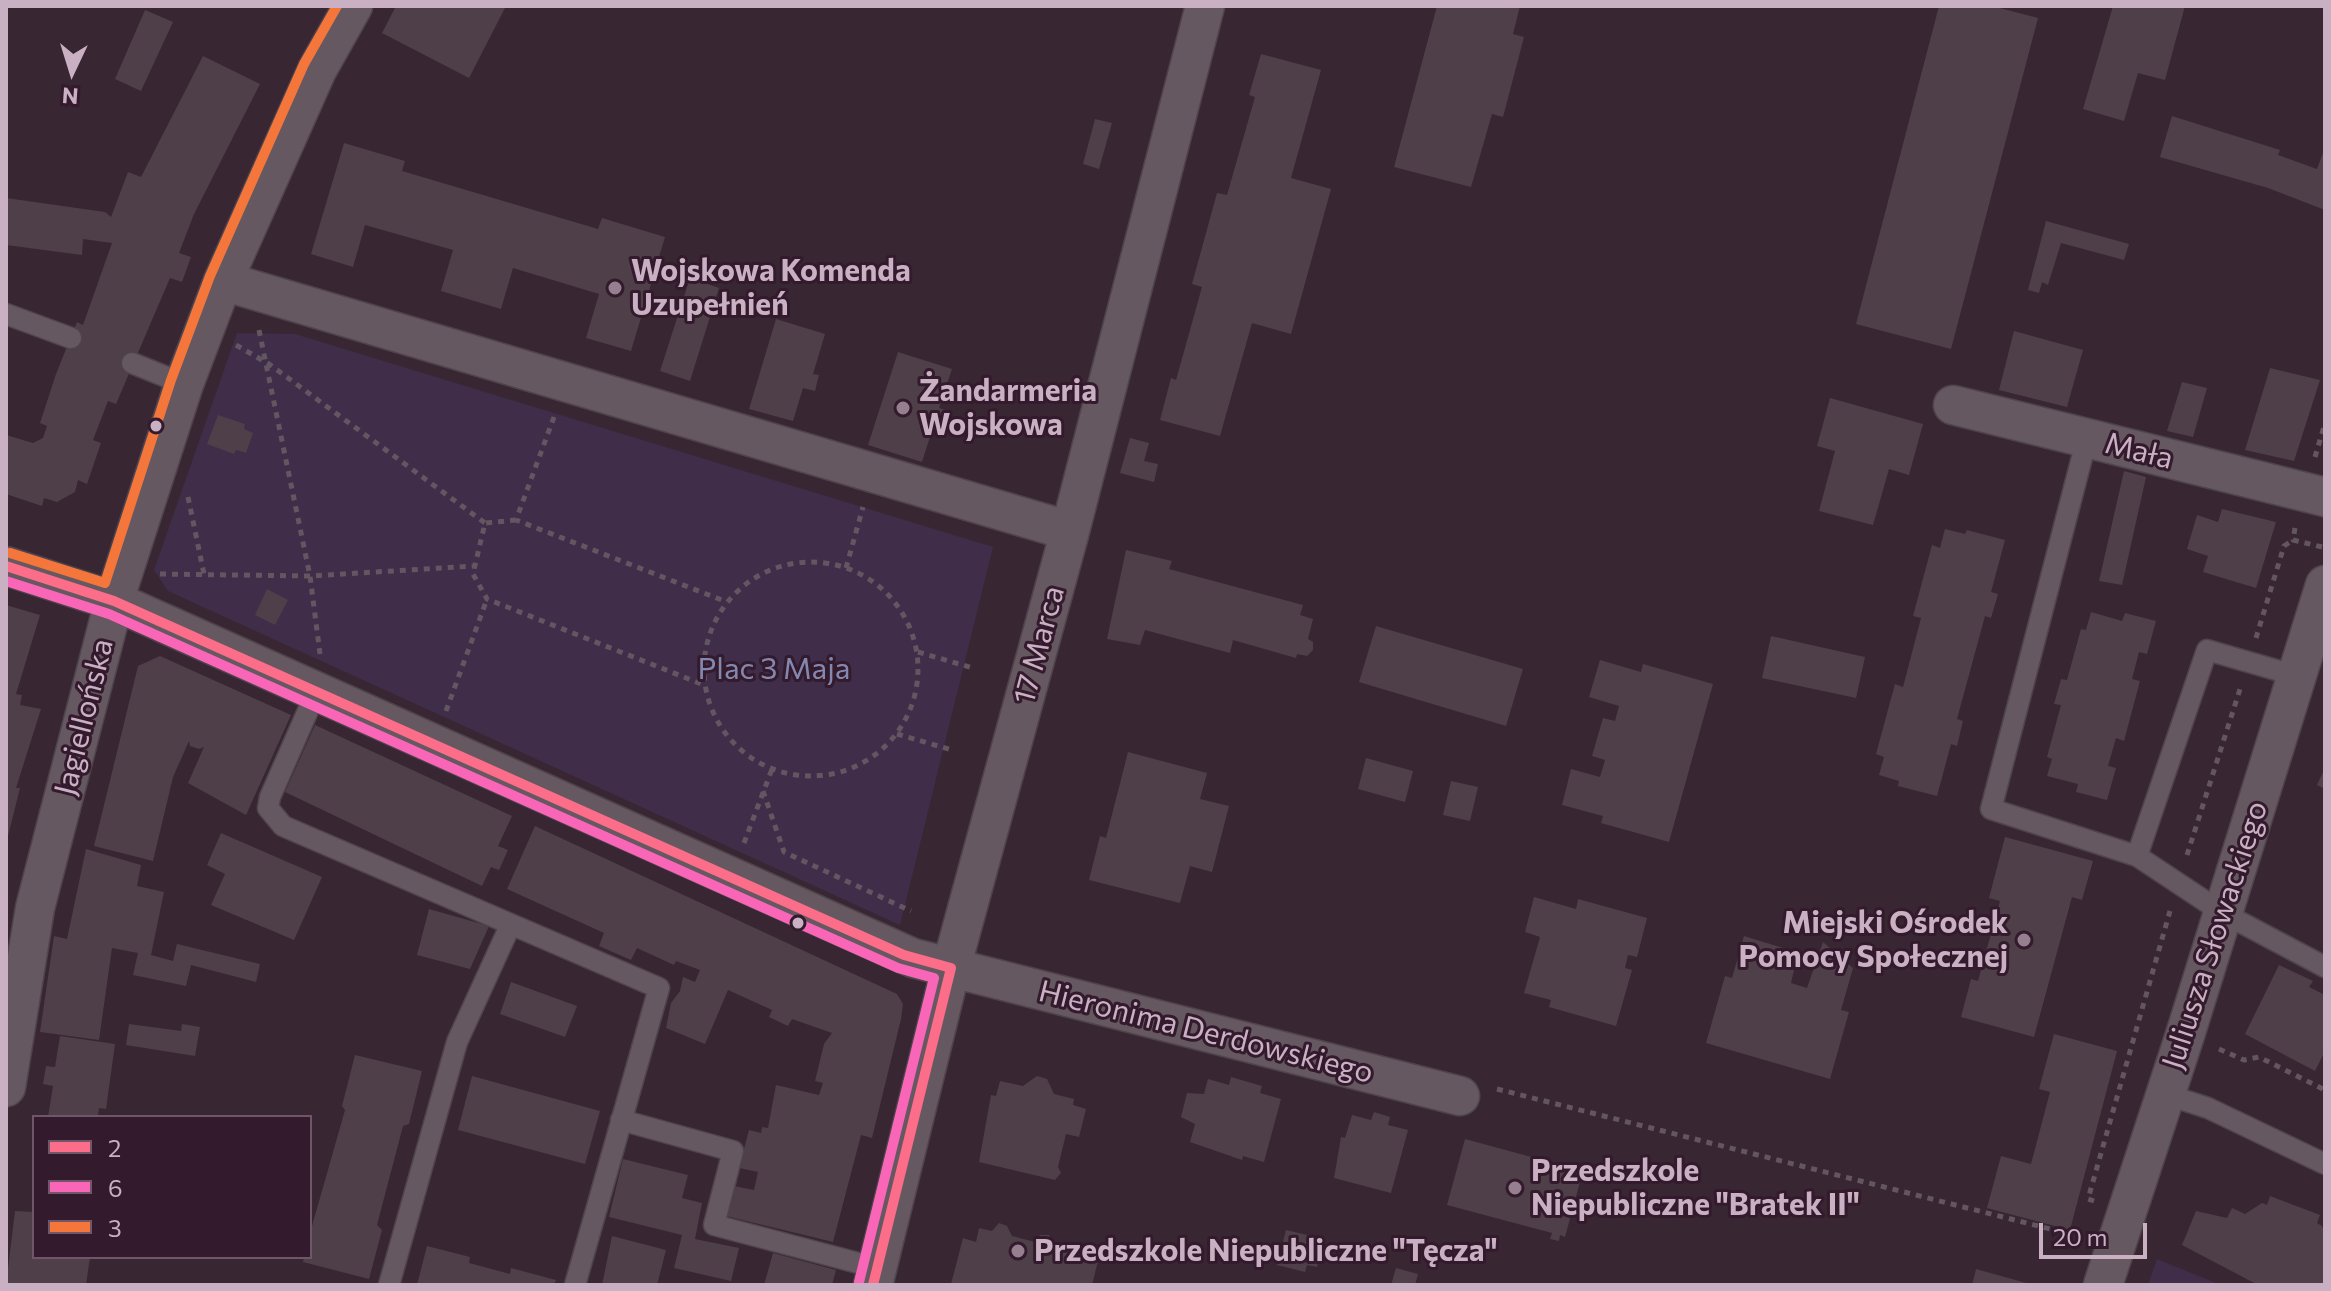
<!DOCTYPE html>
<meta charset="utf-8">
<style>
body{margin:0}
#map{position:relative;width:2331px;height:1291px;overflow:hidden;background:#382733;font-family:Commissioner,sans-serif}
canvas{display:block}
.frame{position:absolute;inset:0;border:8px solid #c9b0c2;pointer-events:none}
.legend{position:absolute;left:32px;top:1115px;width:280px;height:144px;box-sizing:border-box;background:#331a2c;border:2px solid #6f5668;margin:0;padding:10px 14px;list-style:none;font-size:24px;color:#c9b0c2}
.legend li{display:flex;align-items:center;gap:16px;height:40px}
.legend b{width:40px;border:2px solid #6f5668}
.north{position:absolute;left:32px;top:32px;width:80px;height:80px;-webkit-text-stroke:6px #331a2c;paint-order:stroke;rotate:184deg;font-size:22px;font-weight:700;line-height:32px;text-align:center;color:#c9b0c2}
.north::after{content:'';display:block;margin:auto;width:28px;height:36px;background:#c9b0c2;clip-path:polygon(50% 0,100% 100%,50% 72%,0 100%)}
.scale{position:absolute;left:2039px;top:1223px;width:108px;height:36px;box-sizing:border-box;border:4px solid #c9b0c2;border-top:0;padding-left:10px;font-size:24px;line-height:28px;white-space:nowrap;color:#c9b0c2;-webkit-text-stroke:6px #331a2c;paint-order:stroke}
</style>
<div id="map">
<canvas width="2331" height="1291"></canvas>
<div class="frame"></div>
<ul class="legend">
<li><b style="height:10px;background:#fb6d88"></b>2</li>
<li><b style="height:10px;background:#fa66b7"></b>6</li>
<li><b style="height:10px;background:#f5763a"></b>3</li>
</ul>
<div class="north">N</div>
<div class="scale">20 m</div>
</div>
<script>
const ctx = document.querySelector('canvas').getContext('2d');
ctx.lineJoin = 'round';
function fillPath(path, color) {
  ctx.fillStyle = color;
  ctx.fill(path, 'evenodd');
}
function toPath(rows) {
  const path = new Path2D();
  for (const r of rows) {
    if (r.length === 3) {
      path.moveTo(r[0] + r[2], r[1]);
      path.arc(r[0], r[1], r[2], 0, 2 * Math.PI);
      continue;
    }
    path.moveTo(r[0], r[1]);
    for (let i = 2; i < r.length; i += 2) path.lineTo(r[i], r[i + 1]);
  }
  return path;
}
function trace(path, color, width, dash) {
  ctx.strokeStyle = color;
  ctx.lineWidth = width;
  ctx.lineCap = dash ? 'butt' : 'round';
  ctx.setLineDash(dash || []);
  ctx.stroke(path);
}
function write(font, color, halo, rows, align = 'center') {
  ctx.font = font + ' Commissioner,sans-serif';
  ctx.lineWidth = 6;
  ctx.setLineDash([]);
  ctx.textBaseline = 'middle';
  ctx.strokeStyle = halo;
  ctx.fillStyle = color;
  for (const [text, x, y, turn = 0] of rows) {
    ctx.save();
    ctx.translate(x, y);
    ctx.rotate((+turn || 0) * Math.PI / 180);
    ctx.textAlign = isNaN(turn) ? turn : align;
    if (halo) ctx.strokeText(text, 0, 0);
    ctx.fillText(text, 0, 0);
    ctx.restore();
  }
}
const green = toPath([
 [237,333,295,334,993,547,900,925,168,591,154,570],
 [2157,1259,2221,1285,2148,1285]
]);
const building = toPath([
 [396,6,506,6,469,78,382,33],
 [1437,6,1520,6,1513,34,1524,37,1503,117,1492,114,1471,187,1394,167],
 [1939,6,1992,6,2038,18,1951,349,1856,324],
 [2113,6,2185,6,2165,80,2138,73,2124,121,2083,109],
 [145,10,173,22,141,91,115,79],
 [1261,54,1321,70,1291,178,1331,189,1291,334,1252,323,1220,436,1160,420,1171,378,1176,380,1202,287,1192,284,1217,193,1227,195,1255,97,1249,95],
 [203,56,260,84,194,214,179,253,191,257,182,282,170,278,116,404,108,401,93,440,101,443,87,484,78,480,75,492,57,502,44,498,42,506,6,494,6,435,33,443,43,438,47,426,40,423,56,374,77,322,83,325,112,243,83,239,82,255,6,245,6,198,105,212,111,217,128,172,141,177],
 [2172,116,2280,150,2278,155,2317,169,2325,147,2325,210,2268,188,2160,157],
 [1095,119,1112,123,1099,169,1083,164],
 [344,143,405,161,402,171,598,229,602,218,665,237,631,351,586,338,599,294,513,268,501,309,441,291,453,250,365,225,353,267,311,254],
 [2046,221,2129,244,2124,260,2061,243,2048,285,2042,282,2039,293,2028,290],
 [690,278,719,288,690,381,660,371],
 [776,319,825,334,813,374,819,375,815,391,803,388,793,421,749,409],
 [2014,331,2083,350,2067,407,1999,390],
 [898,352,952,369,939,408,948,411,942,429,933,427,922,462,868,445],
 [2270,368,2320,380,2294,461,2245,450],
 [2182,382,2207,388,2193,437,2167,431],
 [1830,398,1923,424,1909,475,1889,469,1873,525,1819,511,1835,451,1817,446],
 [218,415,245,424,244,429,253,433,246,453,236,450,234,454,207,444],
 [1130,438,1149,443,1144,461,1158,464,1154,482,1120,473],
 [2124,471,2146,477,2122,585,2099,581],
 [2222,509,2276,522,2256,588,2203,572,2208,556,2187,549,2197,515,2218,522],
 [1945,529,1965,534,1967,530,2005,540,1991,592,1998,594,1991,618,1985,616,1957,719,1963,721,1957,746,1951,744,1937,796,1898,786,1899,781,1879,775,1884,757,1876,754,1895,684,1903,687,1921,618,1913,616,1932,545,1940,548],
 [1126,550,1172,561,1169,569,1303,605,1300,615,1313,619,1308,639,1313,642,1313,650,1307,656,1297,654,1296,658,1233,640,1230,653,1145,630,1140,645,1107,639],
 [267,589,288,600,275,625,255,615],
 [6,605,40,615,16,694,22,695,20,705,41,709,16,788,20,788,7,840],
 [2091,612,2122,621,2125,613,2156,621,2147,654,2139,652,2132,679,2140,681,2124,741,2116,738,2108,766,2116,768,2107,800,2076,792,2078,784,2047,776,2052,759,2047,757,2061,705,2054,704,2061,679,2067,680,2081,629,2086,630],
 [1376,626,1523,669,1506,726,1359,682],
 [1771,636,1865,657,1856,698,1762,678],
 [160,656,291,715,246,815,188,783,204,747,199,749,190,746,189,741,173,777,153,861,94,846,138,666],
 [1600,660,1641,672,1643,664,1713,684,1669,842,1601,823,1603,816,1562,805,1571,769,1600,777,1605,760,1592,756,1603,718,1615,721,1619,706,1589,697],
 [315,725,512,816,498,846,508,850,499,870,491,867,482,886,285,792],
 [1128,752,1207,773,1200,799,1229,806,1212,872,1190,866,1180,903,1089,880,1100,836,1106,838],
 [1366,758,1413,771,1405,802,1358,789],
 [2325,768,2325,789,2317,785],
 [1451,781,1478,787,1470,821,1443,815],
 [535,826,897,994,903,1004,901,1019,872,1138,861,1135,833,1242,726,1216,734,1186,754,1190,758,1172,739,1168,749,1130,761,1133,762,1127,768,1128,776,1085,819,1095,823,1083,815,1081,824,1044,832,1033,792,1019,788,1026,769,1017,772,1010,728,990,705,1044,666,1028,671,1003,680,991,683,977,695,982,700,970,676,961,674,965,637,948,631,960,599,946,604,933,507,889],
 [221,833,322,877,294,940,211,905,225,874,207,865],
 [2005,837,2093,861,2082,900,2072,897,2034,1037,1961,1017,1971,979,1978,981,2000,901,1989,898],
 [86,849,141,865,137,886,164,892,151,955,173,961,177,944,260,964,256,982,191,965,186,986,133,975,138,953,112,948,99,1040,40,1032,54,936,67,939],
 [1534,897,1576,909,1578,899,1647,918,1637,957,1628,955,1625,968,1632,970,1616,1026,1549,1007,1551,1000,1524,993,1540,937,1525,932],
 [429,909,489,926,470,969,417,955],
 [1744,936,1783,948,1778,965,1794,970,1791,983,1807,988,1823,942,1853,968,1841,1010,1849,1012,1830,1079,1706,1043,1725,976,1732,978],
 [2279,965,2313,981,2309,987,2325,995,2325,1051,2315,1071,2245,1034],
 [511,982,577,1006,565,1037,500,1014],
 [129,1024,181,1031,182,1024,200,1027,195,1056,126,1045],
 [2054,1034,2117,1051,2070,1230,1987,1208,2001,1156,2031,1164,2050,1092,2039,1089],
 [60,1036,115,1044,106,1109,99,1108,98,1117,48,1117,53,1086,43,1084,46,1066,55,1067],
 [355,1055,422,1071,409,1124,403,1126,377,1225,382,1230,369,1279,303,1262,304,1257,310,1257,310,1233,345,1110,342,1106],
 [472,1076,600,1111,585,1164,458,1130],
 [1037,1076,1047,1079,1054,1094,1074,1099,1073,1105,1086,1109,1079,1137,1066,1134,1058,1167,1061,1173,1055,1180,979,1162,991,1095,996,1096,1000,1081,1023,1086],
 [1231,1077,1262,1086,1260,1093,1281,1099,1264,1162,1243,1156,1242,1160,1190,1142,1195,1124,1181,1117,1187,1093,1204,1094,1208,1079,1229,1085],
 [1374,1112,1390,1117,1388,1125,1408,1130,1391,1193,1334,1178,1341,1137,1345,1138,1352,1115,1371,1120],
 [1465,1139,1583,1171,1565,1237,1560,1235,1559,1241,1550,1239,1552,1233,1447,1205],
 [623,1159,688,1175,682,1198,702,1203,695,1239,739,1248,731,1281,674,1268,682,1235,609,1217],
 [2270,1196,2320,1215,2317,1223,2322,1226,2325,1233,2325,1285,2258,1285,2182,1245,2196,1211,2227,1218,2232,1208,2245,1214,2262,1203,2267,1205],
 [15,1211,34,1212,34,1257,90,1257,86,1285,6,1285],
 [999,1223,1007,1226,1012,1236,1035,1242,1040,1235,1049,1235,1056,1246,1099,1257,1092,1285,951,1284,963,1238,976,1242,979,1228,992,1231],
 [1286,1230,1324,1239,1317,1267,1307,1265,1305,1272,1277,1265],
 [612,1236,666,1250,657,1285,602,1285],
 [427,1246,470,1257,469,1263,510,1274,511,1268,556,1280,554,1285,417,1285],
 [773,1253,836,1270,832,1285,764,1285],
 [1396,1268,1418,1274,1415,1285,1391,1285],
 [1976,1269,2030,1284,2030,1285,1972,1285]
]);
const path = toPath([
 [259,330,310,576,320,654],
 [236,345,269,364,485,523],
 [554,417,516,520,727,602],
 [2315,457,2325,423],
 [188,497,204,574],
 [516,520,485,523,473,574,487,599,704,685],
 [2295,528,2293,540,2322,547],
 [811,669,107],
 [846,568,863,507],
 [160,574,310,576,474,566],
 [2256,638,2284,546,2293,540],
 [918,652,973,668],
 [446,711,487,599],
 [897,734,952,750],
 [763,791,784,852,911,911],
 [744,843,772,769],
 [2187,855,2241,686],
 [2219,1049,2244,1060,2259,1057,2325,1090],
 [1497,1089,2078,1236],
 [2094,1201,2088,1199,2170,911]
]);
const service = toPath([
 [6,314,71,338],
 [132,363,184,384],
 [2087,438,1991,809,2137,856],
 [2297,676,2207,650,2137,856,2223,913,2325,967],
 [317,690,270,797,268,808,283,826,659,988,575,1285],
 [2165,1094,2208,1108,2325,1164],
 [621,1120,733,1151,714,1225,877,1268],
 [389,1285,457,1042,510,926]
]);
const minor = toPath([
 [223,281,1070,531],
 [1953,405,2325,497],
 [6,566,114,601,913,958,1460,1096],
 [6,1087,35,908,114,601,184,384,223,281,317,70,353,6],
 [873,1285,951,968,1070,531,1205,6],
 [2103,1285,2185,1035,2325,585]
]);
const bus1 = toPath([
 [6,566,114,601,904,955,951,968,873,1285]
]);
const bus2 = toPath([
 [6,581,109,614,898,968,934,978,859,1282]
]);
const bus3 = toPath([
 [10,553,105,583,171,380,210,276,304,64,337,6]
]);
const markers = [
 [615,288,8,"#968090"],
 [903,408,8,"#968090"],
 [156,426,7,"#c9b0c2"],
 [798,923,7,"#c9b0c2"],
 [2024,940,8,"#968090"],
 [1515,1188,8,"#968090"],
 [1018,1251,8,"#968090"]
];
const poiNames = [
 ["Wojskowa Komenda",631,271],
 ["Uzupełnień",631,305],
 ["Żandarmeria",919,391],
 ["Wojskowa",919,425],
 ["Miejski Ośrodek",2008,923,"right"],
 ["Pomocy Społecznej",2008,957,"right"],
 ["Przedszkole",1531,1171],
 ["Niepubliczne \"Bratek II\"",1531,1205],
 ["Przedszkole Niepubliczne \"Tęcza\"",1034,1251]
];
const streetNames = [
 ["Mała",2139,451,14],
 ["17 Marca",1039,645,-75],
 ["Jagiellońska",84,717,-76],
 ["Juliusza Słowackiego",2215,935,-72],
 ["Hieronima Derdowskiego",1206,1032,14]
];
const parkNames = [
 ["Plac 3 Maja",774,669]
];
fillPath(green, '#3f2d4a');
fillPath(building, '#4e3f49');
trace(service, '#50444c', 23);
trace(minor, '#50444c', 41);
trace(path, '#635660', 5, [6, 6]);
trace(service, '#655861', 20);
trace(minor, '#655861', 38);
trace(bus1, '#fb6d88', 10);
trace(bus2, '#fa66b7', 10);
trace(bus3, '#f5763a', 10);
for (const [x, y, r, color] of markers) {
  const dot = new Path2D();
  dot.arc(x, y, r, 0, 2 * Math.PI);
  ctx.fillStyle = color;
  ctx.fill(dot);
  trace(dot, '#331a2c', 3);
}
write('bold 30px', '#c9b0c2', '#331a2c', poiNames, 'left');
write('30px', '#c9b0c2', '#331a2c', streetNames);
write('30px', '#8488b1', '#331a2c', parkNames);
</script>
